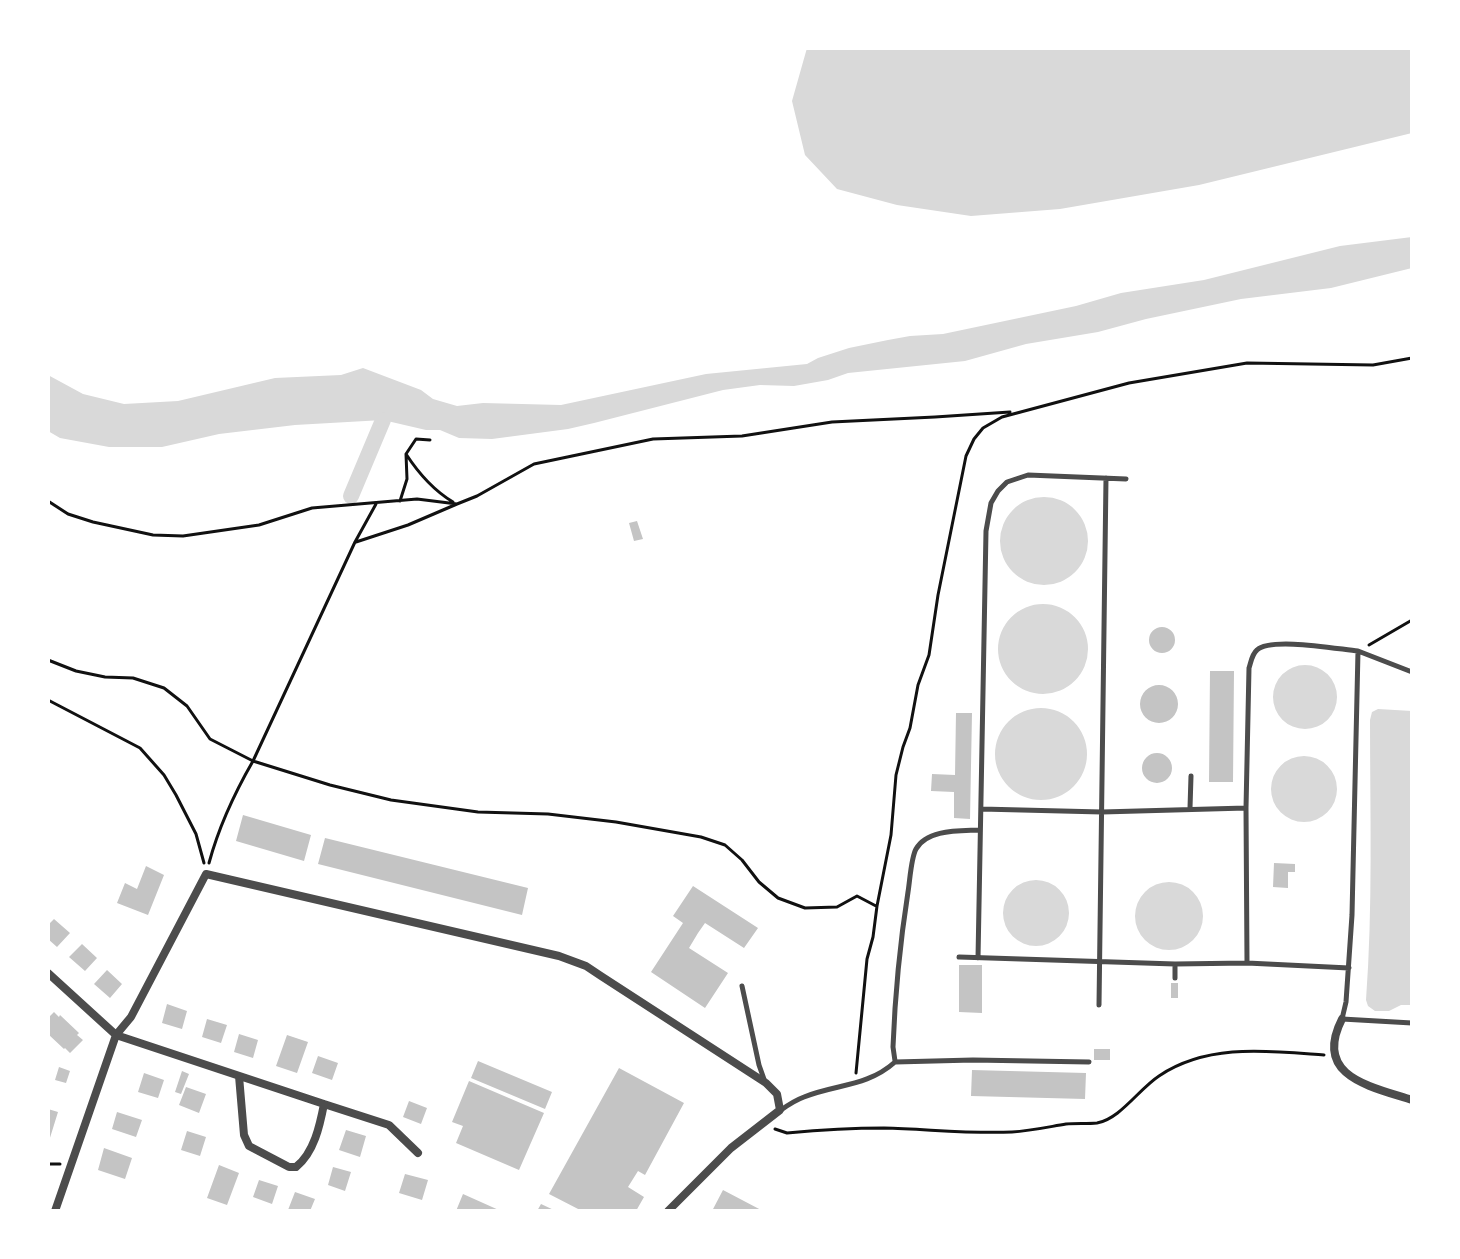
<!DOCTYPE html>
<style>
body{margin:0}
#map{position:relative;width:1460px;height:1259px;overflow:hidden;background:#fff;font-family:"Public Sans",sans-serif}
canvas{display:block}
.frame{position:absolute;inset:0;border:50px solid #fff;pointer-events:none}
</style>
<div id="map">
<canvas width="1460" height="1259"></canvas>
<div class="frame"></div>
</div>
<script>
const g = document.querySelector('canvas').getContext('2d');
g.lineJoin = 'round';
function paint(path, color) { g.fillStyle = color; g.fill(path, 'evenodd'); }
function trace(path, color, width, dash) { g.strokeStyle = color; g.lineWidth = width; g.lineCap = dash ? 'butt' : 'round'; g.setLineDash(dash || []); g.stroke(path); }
paint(new Path2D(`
 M807,48H1412V133L1199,185L1060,209L971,216L897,205L837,189L805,155L792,101Z
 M1412,237V268L1331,288L1241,299L1146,319L1098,332L1026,344L965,361L848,373L828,380L794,386L760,385L723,390L594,423L568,429L492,439L459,438L440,430H426L383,420L295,425L219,434L162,447H109L60,438L48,431V375L83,394L124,404L178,401L275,378L341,375L363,368L421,390L433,399L457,406L483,403L561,405L706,374L807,364L818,358L849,348L888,340L910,336L943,334L1076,306L1121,293L1204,280L1340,246Z
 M1000 541a44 44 0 1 1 88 0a44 44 0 1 1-88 0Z
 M998 649a45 45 0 1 1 90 0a45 45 0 1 1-90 0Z
 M1273 697a32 32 0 1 1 64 0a32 32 0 1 1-64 0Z
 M995 754a46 46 0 1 1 92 0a46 46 0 1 1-92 0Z
 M1378,709L1412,711V1005H1401L1389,1011H1375L1368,1006L1366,1000C1373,907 1370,813 1370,720L1372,712Z
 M1271 789a33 33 0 1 1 66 0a33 33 0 1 1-66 0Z
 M1003 913a33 33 0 1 1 66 0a33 33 0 1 1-66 0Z
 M1135 916a34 34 0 1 1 68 0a34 34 0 1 1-68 0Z`), '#d9d9d9');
trace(new Path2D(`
 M351,496L383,420`), '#d9d9d9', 16);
paint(new Path2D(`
 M637,521L643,539L634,541L629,523Z
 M1149 640a13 13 0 1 1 26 0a13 13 0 1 1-26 0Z
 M1210,671H1234L1233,782H1209Z
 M1140 704a19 19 0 1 1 38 0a19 19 0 1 1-38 0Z
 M956,713H972L970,819L954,818V792L931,791L932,774L955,775Z
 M1142 768a15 15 0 1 1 30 0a15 15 0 1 1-30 0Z
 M243,815L311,835L304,861L236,841Z
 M325,838L528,888L522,915L318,864Z
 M1274,863L1295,864V872H1288V888L1273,887Z
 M146,866L164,875L148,915L117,903L125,883L137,889Z
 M693,886L758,928L744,948L705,923L698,933L689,948L728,973L705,1008L651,972L683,923L673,916Z
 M54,919L70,933L57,947L48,939V925Z
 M82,944L97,958L85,971L69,957Z
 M959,965H982V1013L959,1012Z
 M107,970L122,984L110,998L94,984Z
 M1171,983H1178V998H1171Z
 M167,1004L187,1011L182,1029L162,1023Z
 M54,1012L59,1017L60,1015L79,1033L77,1035L83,1040L70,1053L65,1048L64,1049L48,1034V1018Z
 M207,1019L227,1025L221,1043L202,1037Z
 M239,1034L258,1040L253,1058L234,1052Z
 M287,1035L308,1042L297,1073L276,1066Z
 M1094,1049H1110V1060H1094Z
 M318,1056L338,1063L332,1080L312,1073Z
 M478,1061L552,1092L545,1109L471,1078Z
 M59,1067L70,1071L66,1083L55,1080Z
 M619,1068L684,1103L645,1175L638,1171L628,1187L644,1197L636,1211H582L549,1194Z
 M972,1070L1086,1073L1085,1099L971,1096Z
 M182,1071L189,1074L181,1094L175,1092Z
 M144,1073L164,1080L158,1098L138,1092Z
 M469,1081L544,1113L519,1170L456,1143L463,1126L452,1122Z
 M186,1087L206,1094L199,1113L179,1105Z
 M409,1101L427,1108L421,1124L403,1117Z
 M48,1109L58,1112L49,1141L48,1140Z
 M117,1112L142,1120L136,1137L112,1129Z
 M346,1130L366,1136L360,1157L339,1150Z
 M187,1131L206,1137L200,1156L181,1150Z
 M104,1148L132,1158L125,1179L98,1170Z
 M219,1165L239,1173L227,1205L207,1198Z
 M333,1167L351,1172L345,1191L328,1185Z
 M405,1174L428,1180L422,1200L399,1193Z
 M259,1180L278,1186L272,1204L253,1197Z
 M723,1190L763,1211H712Z
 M295,1192L315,1199L310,1211L288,1210Z
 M463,1194L501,1211H456Z
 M541,1204L556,1211H537Z`), '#c4c4c4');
trace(new Path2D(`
 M406,454C419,474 433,490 453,502
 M48,501L68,514L93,522L153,535L183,536L259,525L312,508L417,499L457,504L477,496L534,464L653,439L742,436L832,422L935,417L1010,412
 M400,501L407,479L406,454L416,439L430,440
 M356,542L408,525L457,504
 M1369,645L1412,620
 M48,660L76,671L105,677L133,678L164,688L187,706L210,739L253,761L355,542L376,504
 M48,700L140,748L164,775L176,795L196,834L204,863
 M209,863C219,826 234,794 253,761L330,785L391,800L478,812L548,814L616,822L701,837L725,845L742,860L759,882L778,898L805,908L837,907L857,896L876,906
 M856,1073L867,959L873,937L877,906L891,835L896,775L903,747L910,728L918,685L929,655L938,595L966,456L974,439L983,428L1002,417L1129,383L1247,363L1373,365L1412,358
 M775,1129L787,1133C819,1130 852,1128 884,1128C927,1129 969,1134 1012,1132C1030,1131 1048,1127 1066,1124C1076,1123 1087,1124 1097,1123C1120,1119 1139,1089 1159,1076C1208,1043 1269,1051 1324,1055
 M48,1164H60`), '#111', 3);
trace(new Path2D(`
 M1358,651L1412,672
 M1190,808L1191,776
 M981,809L1102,812L1246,808
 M959,957L1175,964L1247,963L1349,968
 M978,958L986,531L991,503L998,491L1007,482L1028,475L1126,479
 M1247,963L1246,808L1249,668C1251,662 1252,654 1257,650C1271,637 1337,649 1358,651L1352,915L1346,1002L1342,1019L1412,1023
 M1175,964V978
 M742,986L759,1065L765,1082
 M1099,1005L1106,478
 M895,1061L893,1047C895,995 900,943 908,892C910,880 911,858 916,849C927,829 960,831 979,830
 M781,1110C788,1105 796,1100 804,1097C836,1084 867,1087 895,1062L973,1060L1089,1062`), '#4c4c4c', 5);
trace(new Path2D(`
 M48,973L116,1035L324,1104C320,1125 314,1153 296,1167H289L249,1146L244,1135L239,1076
 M1342,1019C1313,1076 1369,1086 1412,1100
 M324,1104L389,1125L418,1153
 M55,1211L116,1035L131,1017L206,874L559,956L586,966L601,976L766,1083L777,1094L780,1110L731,1148L668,1211`), '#4c4c4c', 8);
</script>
